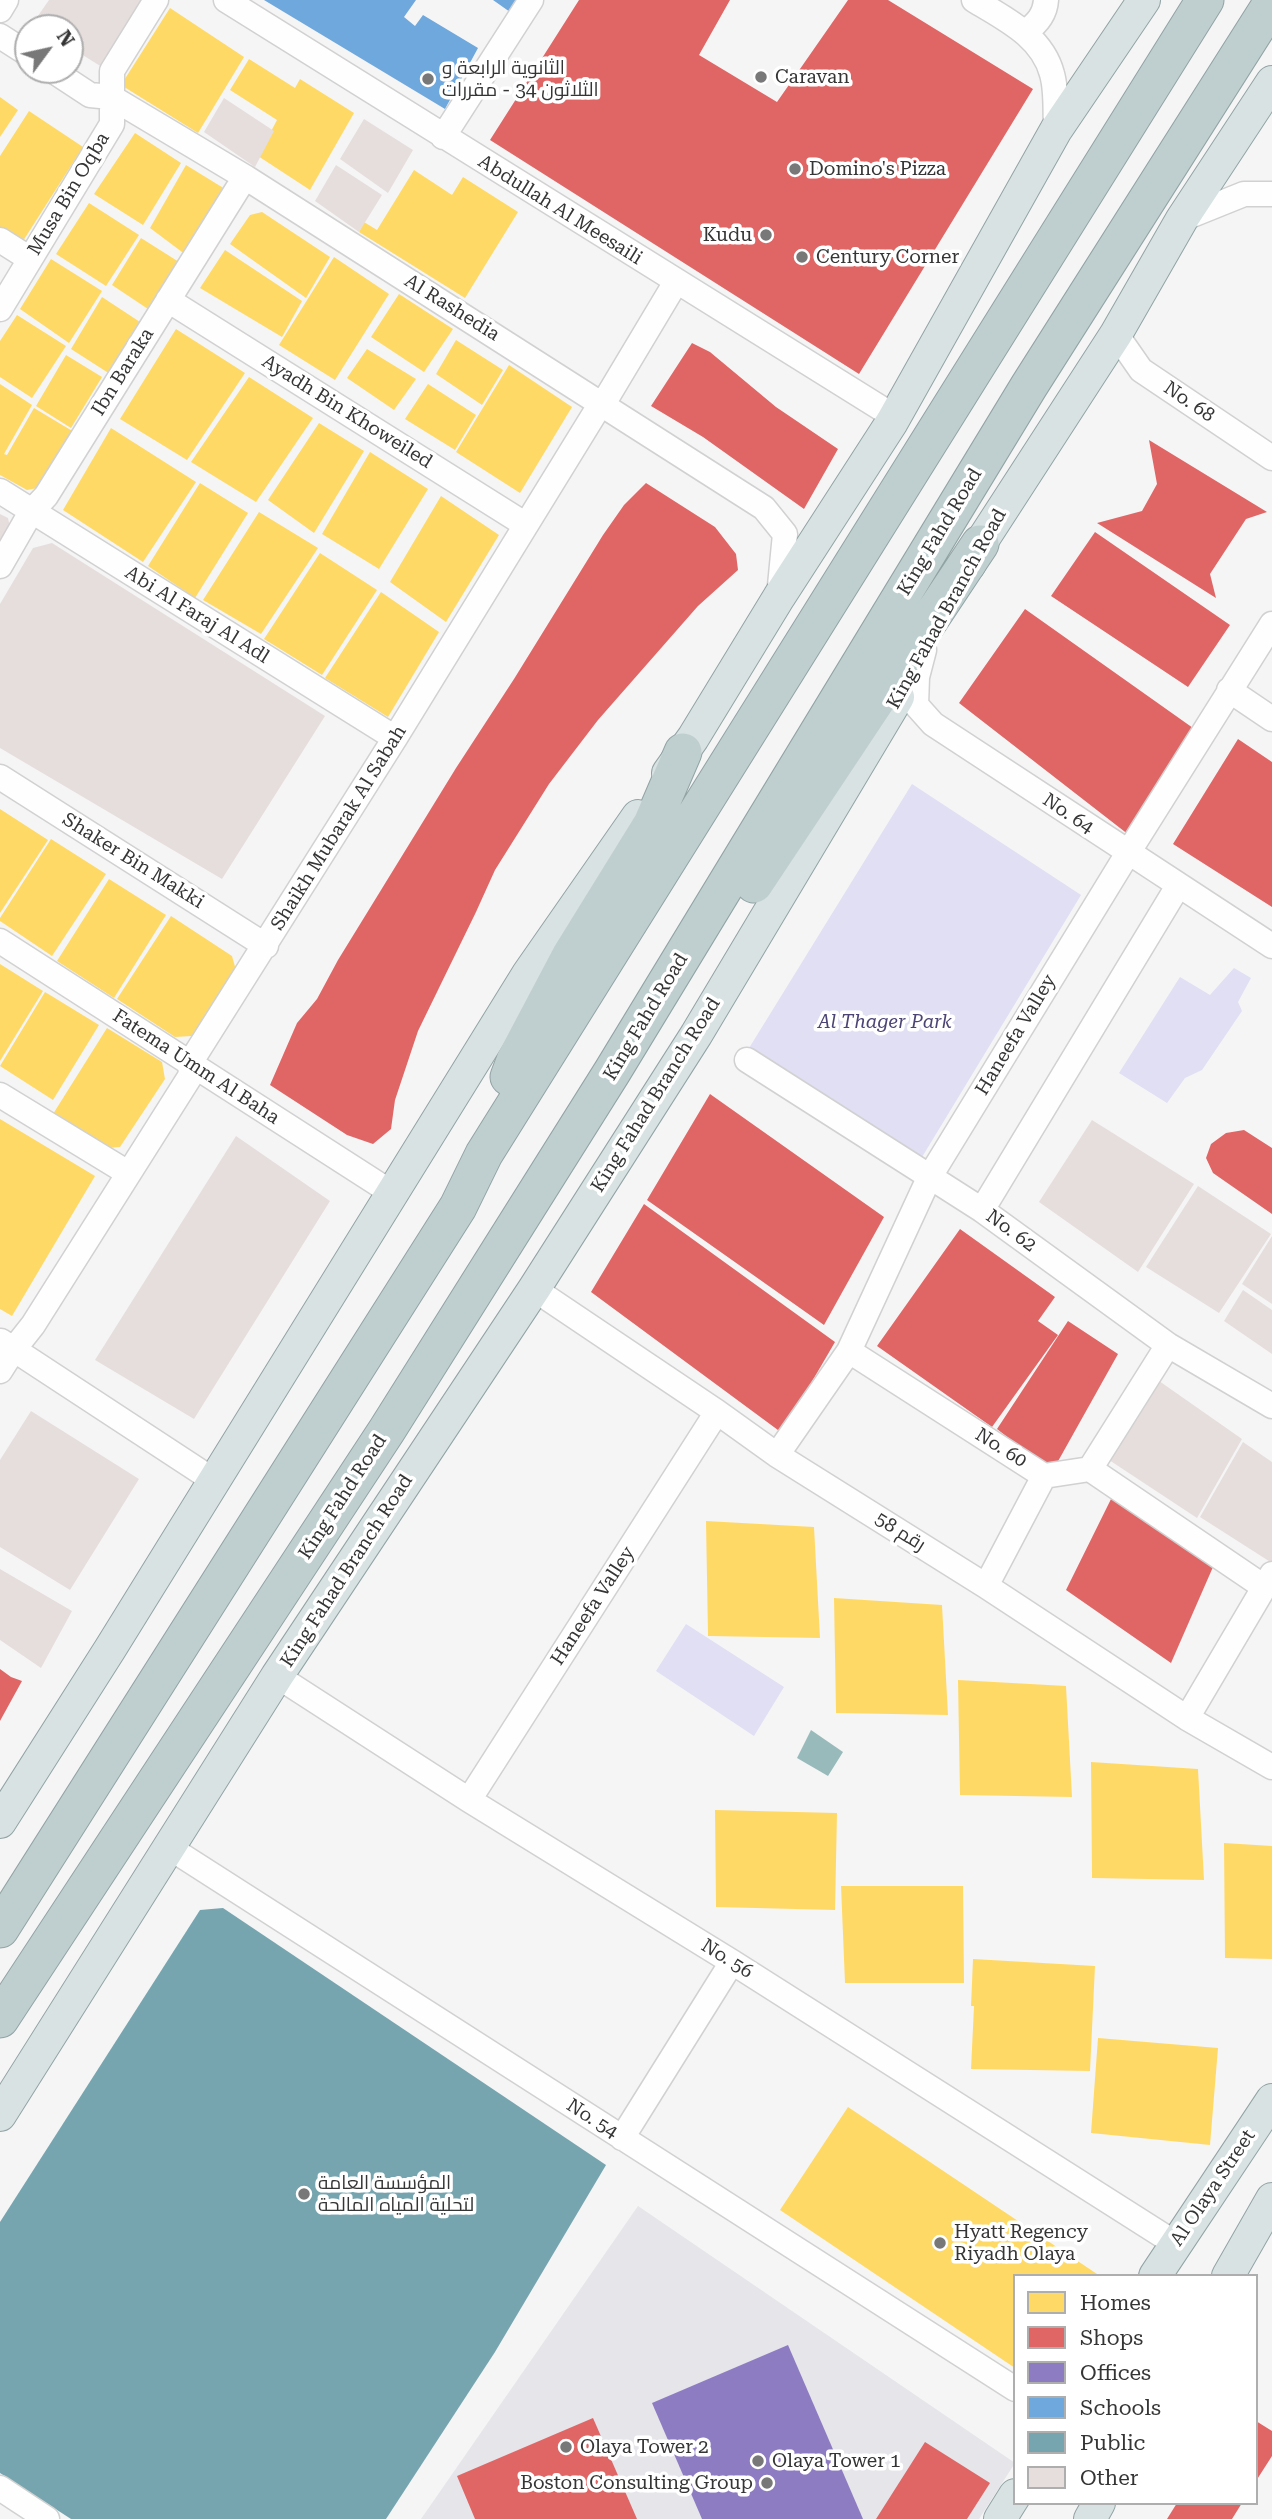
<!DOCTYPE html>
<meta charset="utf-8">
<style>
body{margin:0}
#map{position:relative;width:1272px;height:2519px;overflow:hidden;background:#f5f5f6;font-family:"Roboto Serif",serif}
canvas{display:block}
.legend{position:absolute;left:1013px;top:2274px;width:245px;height:231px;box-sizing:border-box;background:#fff;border:2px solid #aeaeaf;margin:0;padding:9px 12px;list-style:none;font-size:21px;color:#353536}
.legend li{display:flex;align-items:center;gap:14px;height:35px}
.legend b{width:35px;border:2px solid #aeaeaf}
.north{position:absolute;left:14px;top:14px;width:70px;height:70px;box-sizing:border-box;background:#fff;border:2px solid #aeaeaf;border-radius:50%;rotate:57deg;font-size:19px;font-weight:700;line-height:28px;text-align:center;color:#353536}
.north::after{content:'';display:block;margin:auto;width:24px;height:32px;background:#787879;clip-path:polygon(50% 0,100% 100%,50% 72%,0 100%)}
</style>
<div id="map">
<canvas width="1272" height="2519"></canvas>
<ul class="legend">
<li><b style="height:19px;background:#ffd966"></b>Homes</li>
<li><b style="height:19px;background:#e06666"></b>Shops</li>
<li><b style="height:19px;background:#8e7cc3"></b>Offices</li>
<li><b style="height:19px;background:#6fa8dc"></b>Schools</li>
<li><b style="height:19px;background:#76a5af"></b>Public</li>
<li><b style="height:19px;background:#e6dedc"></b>Other</li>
</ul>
<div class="north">N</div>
</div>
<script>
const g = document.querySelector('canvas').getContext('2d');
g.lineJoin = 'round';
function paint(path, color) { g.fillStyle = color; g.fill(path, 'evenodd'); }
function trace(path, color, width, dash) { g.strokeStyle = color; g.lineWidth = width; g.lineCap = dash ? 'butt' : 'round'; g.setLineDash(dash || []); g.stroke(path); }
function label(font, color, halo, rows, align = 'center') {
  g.font = font + ' "Roboto Serif",Cairo,serif'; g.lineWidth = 7; g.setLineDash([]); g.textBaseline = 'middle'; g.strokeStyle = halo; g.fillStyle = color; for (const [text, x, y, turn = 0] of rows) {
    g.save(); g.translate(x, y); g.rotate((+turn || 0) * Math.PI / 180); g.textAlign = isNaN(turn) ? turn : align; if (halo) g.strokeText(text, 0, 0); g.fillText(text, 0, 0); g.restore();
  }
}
paint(new Path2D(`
 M638,2206L1015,2463L979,2519H421Z`), '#e5e5ea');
paint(new Path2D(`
 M912,784L1081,895L916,1167L746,1053Z
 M1234,968L1251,978L1238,1002L1242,1011L1202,1070L1185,1078L1167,1103L1119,1073L1180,977L1210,995Z
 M686,1624L784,1687L754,1736L656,1671Z`), '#e0dff3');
paint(new Path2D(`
 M811,1730L843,1752L828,1776L797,1758Z`), '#99baba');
paint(new Path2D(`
 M170,8L244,57L198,133L121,85Z
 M249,59L295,88L300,79L354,113L310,190L258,156L277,120L230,90Z
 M0,97L18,110L0,137Z
 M29,111L83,147L23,241L0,227V156Z
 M135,133L181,163L143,225L94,194Z
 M186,165L225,189L186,255L150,228Z
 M414,170L452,195L463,177L518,212L465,298L359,232L364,222L377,230Z
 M89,203L139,235L106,286L56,254Z
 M262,212L330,257L306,298L230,244L250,215Z
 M141,238L179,262L148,309L112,285Z
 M225,250L302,301L282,337L200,288Z
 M334,257L389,294L335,380L279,345Z
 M51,259L102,291L69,343L20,309Z
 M399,294L453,329L424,372L371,337Z
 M102,297L140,322L110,374L71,349Z
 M17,315L66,346L32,398L0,377V341Z
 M176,329L245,373L187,460L120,419Z
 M456,340L503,370L482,405L436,374Z
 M367,349L416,379L394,410L347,378Z
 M66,355L102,377L71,428L36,406Z
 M509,365L572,407L520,493L456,452Z
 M249,377L313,418L256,502L191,462Z
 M0,384L32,405L4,454L7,455L34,408L74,432L43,487L27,490L0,475Z
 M428,384L476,415L455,450L405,419Z
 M319,423L364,451L314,533L268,500Z
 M111,428L196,482L143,562L63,510Z
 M370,452L428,489L379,569L322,534Z
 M200,483L248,513L195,598L148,566Z
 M441,496L499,535L446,622L390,582Z
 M259,512L318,548L261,634L203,600Z
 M320,553L377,590L322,675L264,639Z
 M381,592L439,632L388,717L325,678Z
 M0,809L48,840L0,913Z
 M51,839L106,874L52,956L0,921V918Z
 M109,879L166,915L114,998L57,961Z
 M171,916L232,956L236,970L192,1036L175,1037L117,999Z
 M0,964L43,991L0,1061Z
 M45,992L99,1025L53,1100L0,1066Z
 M107,1028L162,1062L165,1079L120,1147L107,1148L53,1114Z
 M0,1119L95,1176L12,1316L0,1309Z
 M706,1521L814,1527L820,1638L708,1636Z
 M834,1598L942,1605L948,1715L836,1713Z
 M958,1680L1066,1686L1072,1797L960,1795Z
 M1091,1762L1198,1769L1204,1880L1092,1878Z
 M715,1810L837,1813L835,1910L716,1907Z
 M1224,1843L1272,1846V1959L1225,1958Z
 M841,1886H963L964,1983H845Z
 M973,1959L1095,1966L1090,2071L971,2069L974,2006H971Z
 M1098,2038L1218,2048L1210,2145L1091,2133Z
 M848,2107L1100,2276H1015V2368L780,2210Z`), '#ffd966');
paint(new Path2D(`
 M579,0H730L699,55L777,102L848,0H888L1033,89L859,374L490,140Z
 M692,343L710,352L776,407L838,449L804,509L703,437L651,406Z
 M1149,440L1267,512L1246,519L1210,574L1216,598L1097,523L1142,511L1157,484Z
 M646,483L715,527L736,554L738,570L698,606L598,720L549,784L495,870L476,912L418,1031L395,1100L391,1129L373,1144L347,1135L270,1085L297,1023L317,999L338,960L456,768L514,679L603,535L624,505Z
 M1095,532L1230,625L1188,687L1051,596Z
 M1025,609L1193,728L1129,835L959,703Z
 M1238,739L1272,762V907L1173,844Z
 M710,1094L884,1217L824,1325L647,1200Z
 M1244,1130L1272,1148V1214L1213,1173L1206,1158L1211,1144L1226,1133Z
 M644,1204L835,1342L782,1433L591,1292Z
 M960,1229L1055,1297L1038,1321L1058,1335L992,1427L877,1346Z
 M1068,1321L1118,1354L1052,1472L997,1429Z
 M1113,1495L1213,1567L1171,1663L1066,1590Z
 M0,1669L11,1677L22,1681L0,1721Z
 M593,2418L637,2519H475L457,2476Z
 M1256,2421L1272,2431V2456L1256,2481Z
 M925,2442L990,2483L967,2519H876Z
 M1177,2503H1242L1232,2519H1167Z`), '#e06666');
paint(new Path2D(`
 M788,2345L863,2519H702L652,2403Z`), '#8e7cc3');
paint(new Path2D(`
 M264,0H416L404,17L415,26L423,15L478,48L445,109Z
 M493,0H517L510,12Z`), '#6fa8dc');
paint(new Path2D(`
 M223,1908L606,2165L495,2352L386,2519H71L0,2473V2222L200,1910Z`), '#76a5af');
paint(new Path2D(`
 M49,0H148L105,69L70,47V28H40L33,23Z
 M224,98L274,131L255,167L204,132Z
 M364,119L413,150L388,193L340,159Z
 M336,165L382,195L359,232L315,201Z
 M0,514L8,518L10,527L0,543Z
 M52,543L325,716L222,879L0,748V604L33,548Z
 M1092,1120L1194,1184L1138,1272L1039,1202Z
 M236,1136L330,1201L194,1419L95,1360Z
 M1198,1186L1271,1234L1219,1313L1146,1267Z
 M1272,1236V1304L1242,1284Z
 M1243,1290L1272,1310V1354L1224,1321Z
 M1152,1376L1242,1439L1197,1518L1103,1456Z
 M31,1411L139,1479L70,1590L0,1547V1460Z
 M1243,1442L1272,1462V1563L1200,1517Z
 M0,1569L72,1611L41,1668L0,1640Z`), '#e6dedc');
const minor = new Path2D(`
 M226,0L895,417
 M974,0C1005,19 1042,36 1052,74C1057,91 1055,112 1056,130
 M0,10L6,0
 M1025,32C1037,24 1045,15 1046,0
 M0,36L28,54
 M52,70L90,95L111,97L245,177L764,508L785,534L779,596
 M443,137L531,0
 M1182,219L1244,194H1272
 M0,240L30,259
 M168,300L526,525
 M0,309L112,124V71L156,0
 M1116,334L1141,370L1272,458
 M0,491L395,738
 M0,566L31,512L46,496L245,177
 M924,650L917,677L916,705L933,724L1272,946
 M1229,690L1272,719
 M0,777L266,946
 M0,941L392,1193
 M747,1060L982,1210L1168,1345L1272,1406
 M0,1095L128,1173
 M982,1210L1178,886
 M534,1289L717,1412L777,1455L986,1586L1187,1718L1272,1767
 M1,1341L213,1480
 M849,1351L1044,1476L1090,1469L1264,1587
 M0,1371L14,1349L33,1325L191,1075L190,1063L395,738L595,413L603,404L676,282
 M777,1455L849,1351L929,1178L1128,853L1272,624
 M1090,1469L1168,1345
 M986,1586L1044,1476
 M277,1676L469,1800L732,1962L1176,2244
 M1187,1718L1272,1574
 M469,1800L717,1412
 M170,1848L1015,2389
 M622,2138L732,1962
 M0,2488L47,2519`);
const major = new Path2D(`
 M969,565L980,544L1116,334L1182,219L1272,82
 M668,773L693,738L779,597L892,422L1056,130L1144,0
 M0,1822L110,1649L528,974L638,816
 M0,2115L277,1676L534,1289L696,1035L898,697
 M1155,2276L1272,2100
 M1228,2276L1272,2199
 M1000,2519L1015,2495
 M1090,2519L1099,2503`);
const highway = new Path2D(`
 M754,884L980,544
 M509,1077L515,1061L571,955L652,824L683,752
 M0,1929L458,1207L484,1154L1205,0
 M0,2019L387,1430L612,1072L1029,386L1272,3`);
trace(minor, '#d1d1d2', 27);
trace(major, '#92a3a4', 34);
trace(highway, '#92a3a4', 39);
trace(minor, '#fefefe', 24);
trace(major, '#d8e2e2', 32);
trace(highway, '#bfcfd0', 37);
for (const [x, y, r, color] of [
 [761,77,7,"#787879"],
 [428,79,7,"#787879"],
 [795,169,7,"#787879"],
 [766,235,7,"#787879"],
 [802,257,7,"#787879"],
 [304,2194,7,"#787879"],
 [940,2243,7,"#787879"],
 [566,2447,7,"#787879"],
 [758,2461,7,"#787879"],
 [767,2483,7,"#787879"]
]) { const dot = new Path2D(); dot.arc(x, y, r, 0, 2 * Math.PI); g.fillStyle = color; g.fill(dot); trace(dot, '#fff', 2.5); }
label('19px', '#353536', '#fff', [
 ["الثانوية الرابعة و",442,68],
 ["الثلاثون 34 - مقررات",442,90],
 ["Caravan",775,77],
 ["Domino's Pizza",809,169],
 ["Kudu",752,235,"right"],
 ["Century Corner",816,257],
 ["المؤسسة العامة",318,2183],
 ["لتحلية المياه المالحة",318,2205],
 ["Hyatt Regency",954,2232],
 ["Riyadh Olaya",954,2254],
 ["Olaya Tower 2",580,2447],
 ["Olaya Tower 1",772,2461],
 ["Boston Consulting Group",753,2483,"right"]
], 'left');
label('19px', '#353536', '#fff', [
 ["Musa Bin Oqba",69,194,-59],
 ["Abdullah Al Meesaili",560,210,32],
 ["Al Rashedia",452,308,32],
 ["Ibn Baraka",123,372,-58],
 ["No. 68",1189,402,34],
 ["Ayadh Bin Khoweiled",347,412,32],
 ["King Fahd Road",940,532,-59],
 ["King Fahad Branch Road",947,609,-61],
 ["Abi Al Faraj Al Adl",197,615,32],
 ["No. 64",1068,814,34],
 ["Shaikh Mubarak Al Sabah",339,828,-58],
 ["Shaker Bin Makki",133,861,32],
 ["King Fahd Road",646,1017,-59],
 ["Haneefa Valley",1016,1035,-59],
 ["Fatema Umm Al Baha",196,1067,33],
 ["King Fahad Branch Road",656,1095,-58],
 ["No. 62",1011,1231,36],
 ["No. 60",1001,1448,32],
 ["King Fahd Road",343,1497,-57],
 ["رقم 58",900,1532,32],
 ["King Fahad Branch Road",347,1571,-57],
 ["Haneefa Valley",593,1606,-57],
 ["No. 56",727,1959,32],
 ["No. 54",592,2119,33],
 ["Al Olaya Street",1213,2188,-56]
]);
label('italic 19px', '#4b4475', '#fff', [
 ["Al Thager Park",885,1022]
]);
</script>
